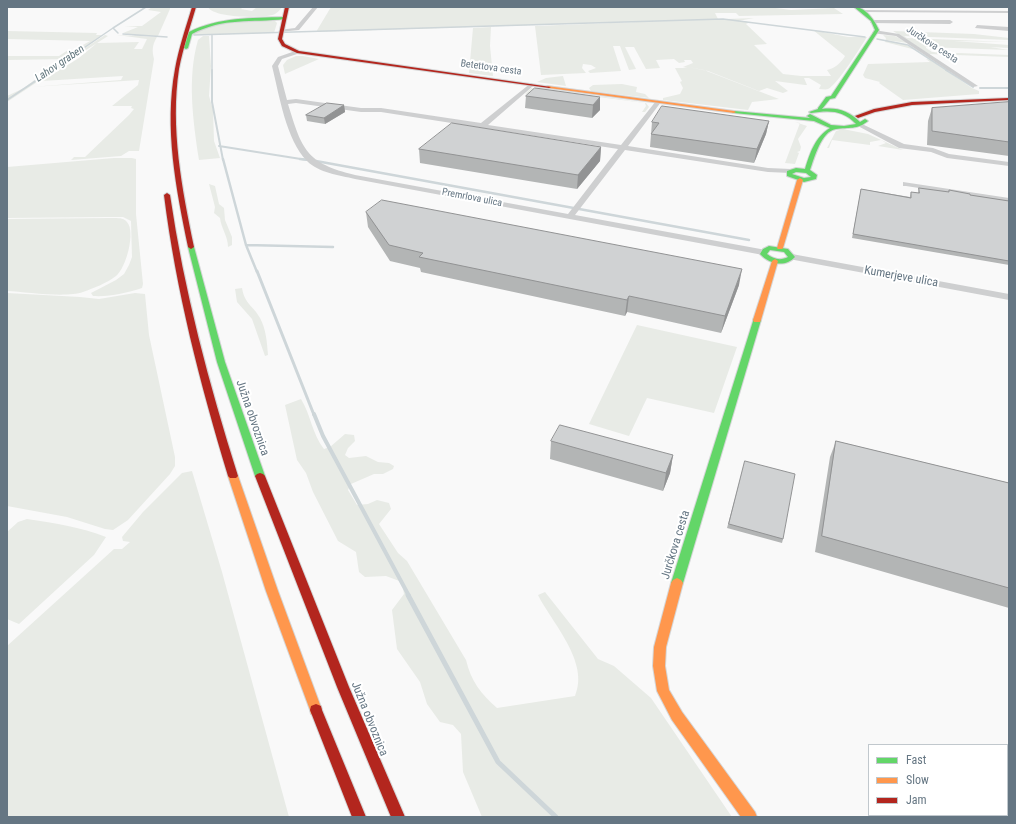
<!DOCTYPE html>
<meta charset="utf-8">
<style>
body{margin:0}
#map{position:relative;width:1016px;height:824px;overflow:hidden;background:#f9f9f9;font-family:"Roboto Condensed",sans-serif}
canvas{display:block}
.frame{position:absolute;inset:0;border:8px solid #657683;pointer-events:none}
.legend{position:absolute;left:868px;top:744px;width:140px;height:72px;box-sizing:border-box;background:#fff;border:1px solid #c1c8cd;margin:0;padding:5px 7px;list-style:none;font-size:12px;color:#657683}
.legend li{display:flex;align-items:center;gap:8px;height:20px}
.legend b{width:20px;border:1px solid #c1c8cd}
</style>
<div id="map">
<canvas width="1016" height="824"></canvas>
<div class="frame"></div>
<ul class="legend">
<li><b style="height:5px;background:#63d668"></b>Fast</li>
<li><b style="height:5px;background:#ff974d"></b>Slow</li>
<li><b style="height:5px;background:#b3261e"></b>Jam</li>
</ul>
</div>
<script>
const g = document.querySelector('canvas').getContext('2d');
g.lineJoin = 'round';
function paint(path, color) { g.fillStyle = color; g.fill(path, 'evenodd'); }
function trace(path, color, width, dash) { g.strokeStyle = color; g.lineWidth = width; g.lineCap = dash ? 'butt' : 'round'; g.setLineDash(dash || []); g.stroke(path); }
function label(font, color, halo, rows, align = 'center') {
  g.font = font + ' "Roboto Condensed",sans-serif'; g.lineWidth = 4; g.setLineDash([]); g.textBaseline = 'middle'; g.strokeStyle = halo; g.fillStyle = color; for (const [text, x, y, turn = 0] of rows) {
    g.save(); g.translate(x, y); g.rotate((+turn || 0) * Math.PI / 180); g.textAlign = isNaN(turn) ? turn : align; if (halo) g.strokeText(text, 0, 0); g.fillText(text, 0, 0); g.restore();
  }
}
paint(new Path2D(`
 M152,7H170V9L158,36H141L157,37C152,45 152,51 154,59L139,151H129L121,156L71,160L74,157H85L129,115L134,109L131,108L132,106H112L138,85L139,80L31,87L121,80L123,76L42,81L79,58L97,43L139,42L134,49H142L147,39L117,35L136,36L123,33L138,27L124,26H142L161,12L148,10Z
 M208,7H243L241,9L252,11L257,7H282C280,10 278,12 275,14C264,19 213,18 208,7Z
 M331,7H768L791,10L834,8L843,14L739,16L736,13H715L718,19L698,20L754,18L738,21L750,22L746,24L767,44L754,45L783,74L801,76H831L827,70C834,69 842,62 845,56L813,30L848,37H867C860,48 837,85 828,89C826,90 822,89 819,89L821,85L809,78H804L807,85H805L775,81L788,91L783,93L767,88L759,91L708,71L688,67L704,70L779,99L752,102L748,110L663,100V98L680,94L683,88L680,82L682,81L675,68H687L683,67L693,63L691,60H684L685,62L679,63L674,59L656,60L660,68L646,69L634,47H625L636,69L629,70L620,46H613L621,71L590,73L588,71L596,68L591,65L583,64L582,68L586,73L541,75L535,26L662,21L316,32Z
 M243,20L275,21L277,23L274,33L192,35L205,28Z
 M491,27L490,46L493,76L469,73L473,28Z
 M7,31L97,33L96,35H102L85,48L105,35L108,36L72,59L7,60V56H59L68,50H74L90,41L7,39Z
 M893,31L974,34L1009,38V40L904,36L907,38L1009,42L954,41L1009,45V48L990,47L1009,50L926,47V48L932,52L1009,55V57L929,54Z
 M883,35L895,36L908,43L885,40L904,44L916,50L885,42L886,38Z
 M203,36H209L211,66L209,96L213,110L214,141L220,158L199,160C193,121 187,78 198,40Z
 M296,56H303L319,59L285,74L283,65L287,60Z
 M926,59L931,60L972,88L979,91V94L903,100L879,83L880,82L865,78L863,75L868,64L930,62Z
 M59,61H69L7,102V96L24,88Z
 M563,76L566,86L537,82L546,78Z
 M622,84L637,87L636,92L645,94L649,98L591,91L589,88L593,85Z
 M531,88H543L646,103L649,107L645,112H638H642L646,106L645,103L537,89L529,92L532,93L525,94Z
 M795,122L807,126L798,139L801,147L800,151L797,152L799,153L795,164L785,163L800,123Z
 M843,129L868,134L903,150L878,146L886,143L881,140L870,142V145L832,140L829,148H827L836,131Z
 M114,158H132L136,159V214L143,284L142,288C126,293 110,297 93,296L91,293L116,280L124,274L129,265L132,257L131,221L123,217H107L7,218V167Z
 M209,184L215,186L219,204L224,208L225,220L232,237V245L228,247C228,236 221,228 220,218L214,213L215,207Z
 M110,218C115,218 124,217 127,222C136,232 126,268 116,276C107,283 94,288 83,292C66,298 26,292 7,291V219Z
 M242,288C245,305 253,305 260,318C266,329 267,342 268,355L265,356L252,319L237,302L235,289Z
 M7,293L80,297L99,299L135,293L145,294L149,335L175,457V466L170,474L128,520L113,530L105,529L67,517L7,506Z
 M637,325L737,347L714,413L647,398L629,436L589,424Z
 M301,399C311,415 312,434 324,449L330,447L345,434L354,435L355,441L348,448L345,455L349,458L366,456L378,462L389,463L394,466L393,469L383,474H374L351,484L348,490L357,505L368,504L377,500L389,503L391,509L379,524L398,553L407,561L466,660C471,681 481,694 497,708L575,696C590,662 552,623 538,595L545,592L598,659L614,666L651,698L732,817H482L463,772L461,734L453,725L440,722L427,704L420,682L397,649L392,610L404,594L402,582L386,576L365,577L359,572L356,552L338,541L313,492L306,473L297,460L285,405Z
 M192,471L222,572L289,817H7V646L114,549H122L130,542L123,541L122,537L143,512L182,473Z
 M27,519C53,523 81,527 106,537L94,555L19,624L7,619V532L18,522Z`), '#e8ebe6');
trace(new Path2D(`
 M118,33L113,28L146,7
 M123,34L167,37
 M194,35L723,19L865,37
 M212,35V71
 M877,39L908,45L948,71
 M50,71L113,28`), '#ced6d9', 1.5);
trace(new Path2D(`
 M212,70V102L223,160
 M946,70L973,87
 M980,88H1009
 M7,100L52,70
 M219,146L307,160`), '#ced6d9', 2);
trace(new Path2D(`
 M223,159L246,245L257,272
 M300,159L310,160
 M316,161L749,240
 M246,245L333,247`), '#ced6d9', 2.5);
trace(new Path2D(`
 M257,271L314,415`), '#ced6d9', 3);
trace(new Path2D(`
 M314,414L323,436L409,596`), '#ced6d9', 4);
trace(new Path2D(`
 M408,595L498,762L556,817`), '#ced6d9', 5);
const fast = new Path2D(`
 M854,7C866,7 875,21 879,30L835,98L830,99L822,109C837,107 849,111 860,122L865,119L868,121C857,130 849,127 836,129C821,131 814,159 810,170L817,175L816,179L804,182L787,176V171L796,168L805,169C810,153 815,137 830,128L814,121L734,113L732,112L734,111L810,118L807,116L810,114L831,125L844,126L856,124C843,110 829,110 811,113L809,112L818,109V108L826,97L831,96L875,30L871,21ZM796,172L806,173L811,177L804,178L792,174Z
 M284,17L285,19C251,23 224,17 192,34L188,48L186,49L184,48L189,32C219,17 251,18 284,17Z
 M191,245L194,247L225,362L265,476L263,478H257L255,476L217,362L188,247Z
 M769,246L788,249L795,257C785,268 769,264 760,254L763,249ZM770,250L784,252L788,257C780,261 774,259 767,254Z
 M754,318H760L761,320L683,583L681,586L677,588L673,586L671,583Z`);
const slow = new Path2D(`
 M547,86L734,111L736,112L734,113L549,88Z
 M800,178L803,180L783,248L782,249H778L777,248L797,180Z
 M775,259L778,261L761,320L760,322H754L753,320L772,261Z
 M233,473L236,474L238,476L278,591L322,710L321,714L316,716L311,714L310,710L266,591L228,476L230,474Z
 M677,578L681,580L683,583L666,647L665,666L669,690L682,712L755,812L757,817H741L672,720L657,691L653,666L654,647L671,583L673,580Z`);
const jam = new Path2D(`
 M192,7H196C190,28 183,48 179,69C170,128 182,189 194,247L191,249L188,247C176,189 164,128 175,69C179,47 186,27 192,7Z
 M285,7H289L282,39L285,44L299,51L551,87L549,88L297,53L282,46L278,39Z
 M1009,98V100L912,105L875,112L858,118L855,116L874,109L912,102Z
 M167,193L170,195C184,291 209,384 238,476L236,478H230L228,476C200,383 176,291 164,195Z
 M260,473L263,474L265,476L349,687L405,817H391L337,687L255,476L257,474Z
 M316,704L321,706L322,710L366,817H352L310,710L311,706Z`);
trace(fast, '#d5d6d7', 2);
trace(slow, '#d5d6d7', 2);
trace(jam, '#d5d6d7', 2);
paint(new Path2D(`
 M313,7H318L299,30L279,32V30L295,28Z
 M860,10L1009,11V13L862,12Z
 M872,20H950L953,22L950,24L870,23Z
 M977,25L1009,27V31L975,28Z
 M874,30L899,34L978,86L973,87L896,36L872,33Z
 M298,50L300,53L282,59L278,66L287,100L296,99L361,108H381L481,123L531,83L533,84V86L488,125L621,145L656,101L658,100L661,102L628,146L768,168L791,169L795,171L791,173L768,172L625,150L575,215L766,250V254L763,255L355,179C339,175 319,173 307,161C286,140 279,94 272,66L278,57ZM296,103L361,112H381L618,149L568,214L355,175C306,163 302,150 288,104Z
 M858,124H862L904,144L933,148L949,154L1009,162V166L947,158L931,152L899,148L858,126Z
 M903,182L1009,198V202L906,186H903Z
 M792,254L1009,294V300L789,259L787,257Z`), '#cecfd0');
paint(fast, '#63d668');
paint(slow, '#ff974d');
paint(jam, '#b3261e');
paint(new Path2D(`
 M526,96L600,97V110L592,118L525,108Z
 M1009,102V156L927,145L928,121L932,108Z
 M344,105L345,112L325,124L307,121L306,115Z
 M769,121L766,134L754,163L650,147L652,122Z
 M601,147L600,161L577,189L420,163L419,149Z
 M919,188L948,192L949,190L970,195L1009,201V265L852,238L861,189L910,197L911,192L918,193Z
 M366,212L739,285L721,333L627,312L625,316L421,272L420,268L390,261L368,227Z
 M551,441L673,455L670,473L663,491L550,459Z
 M836,441L1009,483V608L815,552L830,457Z
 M745,461L783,539L782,543L727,528Z`), '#b3b5b5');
paint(new Path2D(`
 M600,97V110L592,118L593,105Z
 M344,105L345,112L325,124L324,118Z
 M769,121L766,134L754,163L757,149Z
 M601,147L600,161L577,189L578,175Z
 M742,269L739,285L721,333L725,316Z
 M629,296L627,312L625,316L627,300Z
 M673,455L670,473L663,491L666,473Z`), '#929394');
const building = new Path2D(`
 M535,88L600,97L593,105L526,96Z
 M1009,102V142L932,131V108Z
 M327,103L344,105L324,118L306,115Z
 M662,106L769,121L757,149L651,134L659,123L652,122Z
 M452,123L601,147L578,175L419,149Z
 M919,188L949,192V190L970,194V195L1009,201V261L853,234L861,189L911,198V192L919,193Z
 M382,200L742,269L725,316L629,296L627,300L419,257L423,253L389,245L366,212Z
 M560,425L673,455L666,473L551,441Z
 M836,441L1009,483V588L822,536Z
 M745,461L795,474L783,539L729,524Z`);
paint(building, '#d0d2d3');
trace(building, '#929394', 1);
label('10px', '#657683', '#fff', [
 ["Jurčkova cesta",932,45,33],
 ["Betettova cesta",491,68,8],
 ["Premrlova ulica",472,198,11]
]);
label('italic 11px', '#60757c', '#fff', [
 ["Lahov graben",60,64,-34]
]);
label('12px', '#657683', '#fff', [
 ["Kumerjeve ulica",901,277,10],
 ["Južna obvoznica",252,418,71],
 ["Jurčkova cesta",676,545,-73],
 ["Južna obvoznica",369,719,68]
]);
</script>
